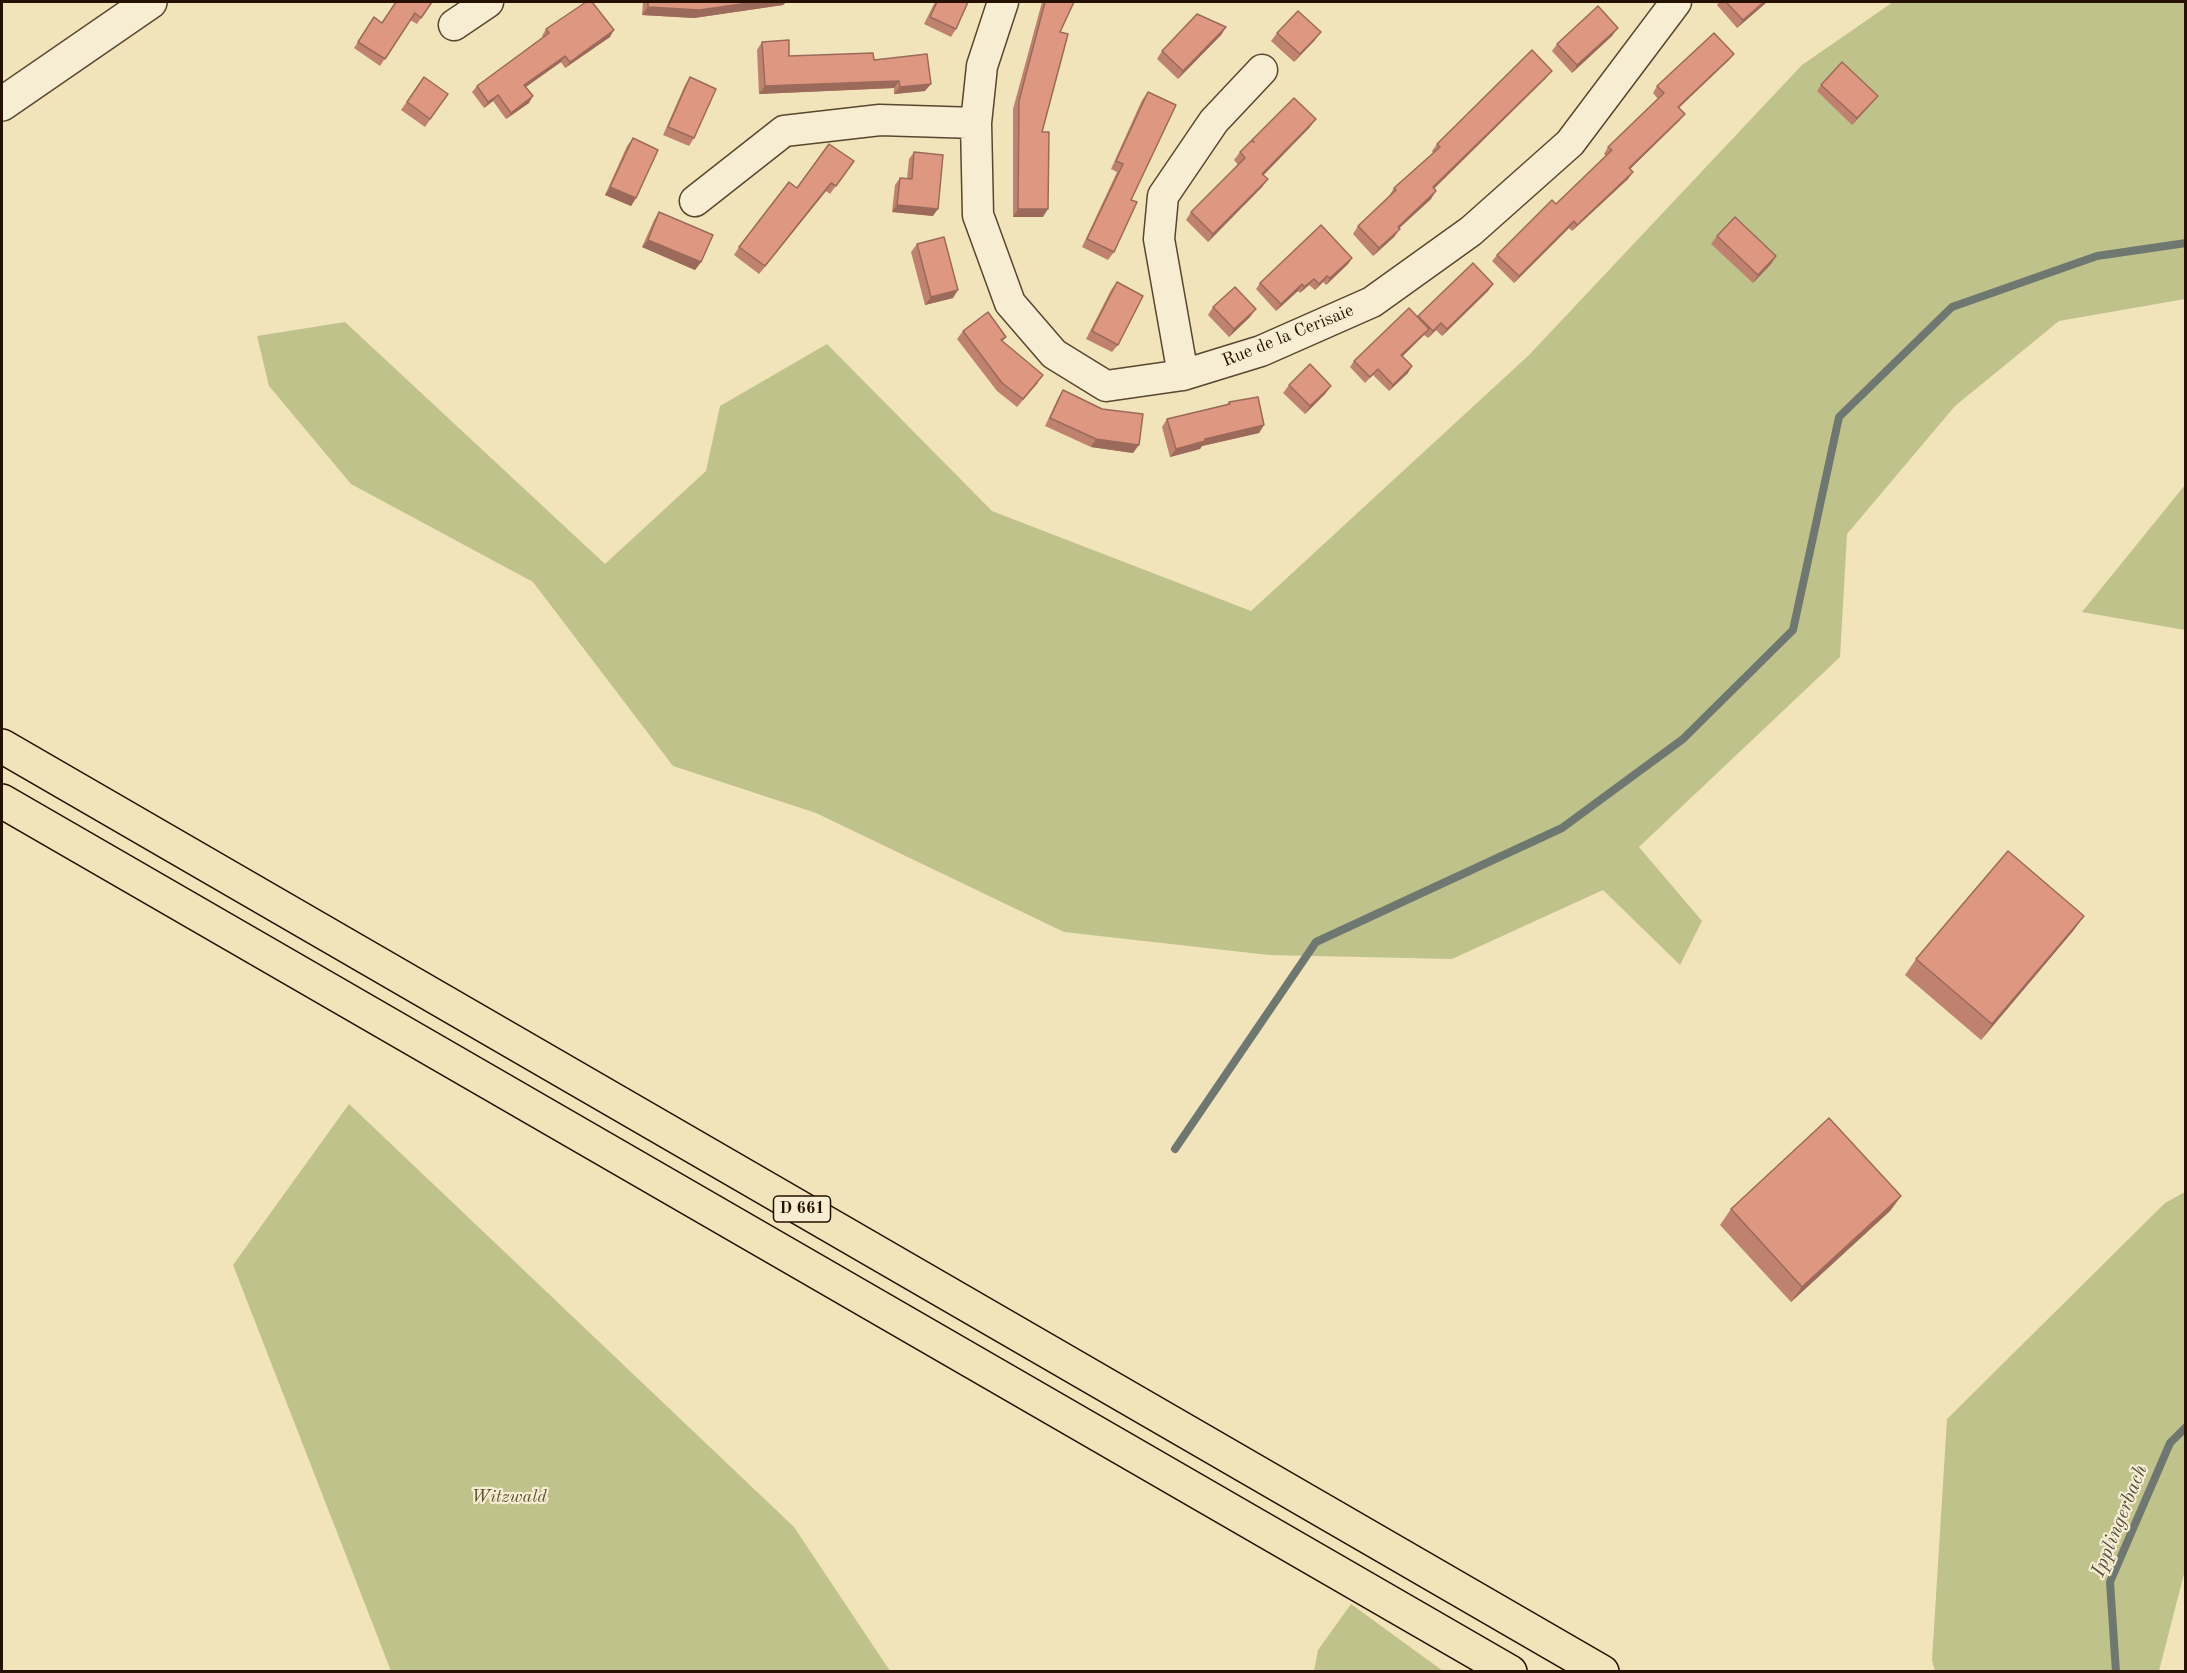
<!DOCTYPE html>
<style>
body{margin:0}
#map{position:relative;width:2187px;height:1673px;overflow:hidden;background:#f1e4ba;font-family:"Old Standard TT",serif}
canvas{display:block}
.frame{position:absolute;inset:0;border:3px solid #261100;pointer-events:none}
</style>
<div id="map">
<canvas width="2187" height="1673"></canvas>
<div class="frame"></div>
</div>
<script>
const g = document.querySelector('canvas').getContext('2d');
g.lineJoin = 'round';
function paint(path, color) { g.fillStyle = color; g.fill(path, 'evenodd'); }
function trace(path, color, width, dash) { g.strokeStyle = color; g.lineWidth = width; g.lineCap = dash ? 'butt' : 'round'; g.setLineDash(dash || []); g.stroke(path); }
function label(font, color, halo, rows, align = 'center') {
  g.font = font + ' "Old Standard TT",serif'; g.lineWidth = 4.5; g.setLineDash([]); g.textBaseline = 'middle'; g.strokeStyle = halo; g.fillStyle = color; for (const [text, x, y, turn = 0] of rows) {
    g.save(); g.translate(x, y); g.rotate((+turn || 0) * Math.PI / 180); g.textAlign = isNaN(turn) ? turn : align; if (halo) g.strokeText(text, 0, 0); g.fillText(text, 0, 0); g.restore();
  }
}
paint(new Path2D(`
 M1893,2H2185V299L2059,321L1955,406L1847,534L1840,657L1639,847L1702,921L1680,965L1603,890L1452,959L1269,955L1064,932L816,813L673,766L533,582L351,484L269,386L257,336L345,322L605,564L706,471L720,406L827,344L992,511L1251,611L1529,355L1802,65Z
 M2185,485V630L2082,612Z
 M349,1104L794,1527L890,1671H391L233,1265Z
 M2185,1192V1570L2159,1671H1935L1932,1660L1947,1419L2165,1203Z
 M1351,1604L1443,1671H1314L1318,1650Z`), '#c0c28c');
trace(new Path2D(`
 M1175,1149L1316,942L1562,828L1683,739L1793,630L1839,417L1952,307L2097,256L2186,243
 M2116,1672L2110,1582L2170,1443L2186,1427`), '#6f7870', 8);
const minor = new Path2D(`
 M1003,2L982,66L976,123L978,215L1010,303L1054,354L1106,386L1183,375L1261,351L1372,302L1471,231L1570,143L1676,2
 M454,25L488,2
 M695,201L784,131L880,120L976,123
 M1183,375L1159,239L1163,196L1214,121L1262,70`);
const tertiary = new Path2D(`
 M2,104L150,2`);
const trunk = new Path2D(`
 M2,746L1602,1672
 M2,801L1510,1672`);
trace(minor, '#59462e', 33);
trace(tertiary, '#59462e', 36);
trace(trunk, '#261100', 36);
trace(minor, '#f6edd2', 30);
trace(tertiary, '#f6edd2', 33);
trace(trunk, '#f1e4ba', 33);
paint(new Path2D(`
 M432,2L417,24L410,20L380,66L354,48L374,17L382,23Z
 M643,2H786L783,5L694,18L642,15Z
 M935,2H968L956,29L951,37L924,24Z
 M1042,2H1074L1060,32L1042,132L1043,217H1013V109Z
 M1719,2H1767L1737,28L1717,5Z
 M1226,27L1221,35L1178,79L1157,59L1162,51Z
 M546,29L610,37L565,68L561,62L526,87L529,103L506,119L493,101L484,108L472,92L477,86L543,37L542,36Z
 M1277,33L1315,40L1294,62L1271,41Z
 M1612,36L1572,73L1552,51L1557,44Z
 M762,42L789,56L874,60L925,91L894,94V88L759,94L757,50Z
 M1729,60L1679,108L1680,120L1630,169L1628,179L1572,231L1569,228L1514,283L1492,261L1497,255L1556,204L1606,156L1604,154L1608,147L1658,99L1653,93L1657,86Z
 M424,77L448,94L425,127L401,110Z
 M690,77L694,138L689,146L663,135L685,85Z
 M1546,78L1434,189L1431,199L1399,228L1394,237L1373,256L1353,234L1358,226L1389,196L1394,188L1433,153L1432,151L1437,144Z
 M1821,85L1873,102L1852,125L1817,91Z
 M1148,92L1131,200L1114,252L1108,260L1082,247L1117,172L1111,169L1142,100Z
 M1294,98L1310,127L1263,175L1268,179L1262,187L1208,242L1186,220L1191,212L1238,165L1234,160L1240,152Z
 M633,138L636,198L631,206L605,195L627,146Z
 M914,152L933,216L892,212L895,185L900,178L907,179L909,159Z
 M854,161L830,194L826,191L759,274L734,255L739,247L797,188Z
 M659,212L701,262L695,270L642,247L654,220Z
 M1717,236L1776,256L1771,264L1753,283L1711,244Z
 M917,244L953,298L925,305L911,252Z
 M1352,258L1348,264L1326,285L1323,282L1315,290L1309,285L1300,293L1298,291L1276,311L1256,289L1260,283Z
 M1117,282L1118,345L1112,352L1086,339L1111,290Z
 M1493,284L1488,291L1442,336L1436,330L1428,338L1424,335L1402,356L1408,373L1389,391L1373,375L1365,383L1350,367L1354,361L1418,317Z
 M1213,307L1250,317L1229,337L1208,315Z
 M963,331L1006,337L1002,342L1038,383L1017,407L997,391L957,339Z
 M1289,385L1331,386L1325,394L1305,414L1283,393Z
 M1063,390L1102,409L1133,453L1091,447L1045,426L1058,398Z
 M1229,402L1264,425L1259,433L1202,446L1200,449L1170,457L1162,427L1167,419L1227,404Z
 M2084,916L2073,931L1981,1040L1905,975L1916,959Z
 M1901,1196L1890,1211L1791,1302L1720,1225L1731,1209Z`), '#bf826f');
paint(new Path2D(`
 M756,2H786L783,5L694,18L642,15L648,7Z
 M1764,2H1767L1737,28L1743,20Z
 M1226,27L1221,35L1178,79L1183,71Z
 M1618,28L1612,36L1572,73L1577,65Z
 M614,30L610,37L565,68L570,62Z
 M1321,32L1315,40L1294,62L1300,54Z
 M1734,54L1729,60L1673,113L1678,107Z
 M565,56L561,62L520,91L524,85Z
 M1552,71L1546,78L1427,195L1433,187Z
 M899,81L894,88L759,94L765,86Z
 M931,84L925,91L894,94L900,87Z
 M498,95L493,101L484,108L488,102Z
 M533,96L529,103L506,119L511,113Z
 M1878,96L1873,102L1852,125L1857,118Z
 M1685,114L1680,120L1624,175L1629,168Z
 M1316,119L1310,127L1257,182L1262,174Z
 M1633,172L1628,179L1572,231L1577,225Z
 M1268,179L1262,187L1208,242L1213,234Z
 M831,183L826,191L759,274L765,266Z
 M610,187L636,198L631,206L605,195Z
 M1436,191L1431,199L1392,235L1398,227Z
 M897,205L938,209L933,216L892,212Z
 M1018,209H1048L1043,217H1013Z
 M1574,221L1569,228L1514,283L1519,276Z
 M1400,229L1394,237L1373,256L1379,248Z
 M648,240L701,262L695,270L642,247Z
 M1776,256L1771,264L1753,283L1758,275Z
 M1352,258L1348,264L1326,285L1330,278Z
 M1327,276L1323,282L1315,290L1319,284Z
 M1314,279L1309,285L1300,293L1304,287Z
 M1302,284L1298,291L1276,311L1281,304Z
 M1493,284L1488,291L1442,336L1447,329Z
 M958,290L953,298L925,305L931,297Z
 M1256,309L1250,317L1229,337L1234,329Z
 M1441,323L1436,330L1428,338L1433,331Z
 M1429,329L1424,335L1397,362L1401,355Z
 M1412,366L1408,373L1389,391L1393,385Z
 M1331,386L1325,394L1305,414L1310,406Z
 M1264,425L1259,433L1202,446L1200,449L1170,457L1176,449L1205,439Z
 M1096,439L1139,445L1133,453L1091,447Z
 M2084,916L2073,931L1981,1040L1992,1024Z
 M1901,1196L1890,1211L1791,1302L1802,1287Z`), '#9b6a5a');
const building = new Path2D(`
 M396,2H432L421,18L415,13L385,59L358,42L374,17L382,23Z
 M586,2H592L614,30L570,62L565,56L524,85L533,96L511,113L498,95L488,102L477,86L549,33L546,29Z
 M648,2H756L699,10L648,7Z
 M937,2H968L956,29L930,17Z
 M1045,2H1074L1060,32L1068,34L1042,132H1049L1048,209H1018L1019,101Z
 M1726,2H1764L1743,20Z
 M1598,6L1618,28L1577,65L1557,44Z
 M1298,11L1321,32L1300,54L1277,33Z
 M1197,14L1226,27L1183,71L1162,51Z
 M1714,33L1734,54L1678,107L1685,114L1629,168L1633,172L1577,225L1574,221L1519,276L1497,255L1552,200L1556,204L1612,150L1608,147L1664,93L1657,86Z
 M789,40V56L873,53L874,60L927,54L931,84L900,87L899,81L765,86L762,42Z
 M1532,50L1552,71L1433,187L1436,191L1398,227L1400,229L1379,248L1358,226L1396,190L1394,188L1440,147L1437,144Z
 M1842,62L1878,96L1857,118L1821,85Z
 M424,77L448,94L430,119L407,102Z
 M690,77L716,89L694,138L668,127Z
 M1148,92L1176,105L1131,200L1137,202L1114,252L1087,239L1123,164L1116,161Z
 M1294,98L1316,119L1262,174L1268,179L1213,234L1191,212L1245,158L1240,152L1251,141L1254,142L1252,140Z
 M633,138L658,150L636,198L610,187Z
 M829,144L854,161L836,186L831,183L765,266L739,247L789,182L797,188Z
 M914,152L943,155L938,209L897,205L900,178L912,179Z
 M659,212L713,235L701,262L648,240Z
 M1735,217L1776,256L1758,275L1717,236Z
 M1321,225L1352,258L1330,278L1327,276L1319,284L1314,279L1304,287L1302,284L1281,304L1260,283Z
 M944,237L958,290L931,297L917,244Z
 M1473,263L1493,284L1447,329L1441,323L1433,331L1418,316Z
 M1117,282L1143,296L1118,345L1092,331Z
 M1235,287L1256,309L1234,329L1213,307Z
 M1409,308L1429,329L1401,355L1412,366L1393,385L1378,369L1370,377L1354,361Z
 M988,312L1006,337L1001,340L1043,375L1023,399L1002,383L963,331Z
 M1310,364L1331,386L1310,406L1289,385Z
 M1063,390L1102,409L1143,414L1139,445L1096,439L1050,418Z
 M1258,397L1264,425L1205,439V441L1176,449L1167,419L1230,404L1229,402Z
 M2008,851L2084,916L1992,1024L1916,959Z
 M1829,1118L1901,1196L1802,1287L1731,1209Z`);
paint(building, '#de9781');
trace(building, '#9b6a5a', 1.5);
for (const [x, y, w] of [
 [802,1209,57]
]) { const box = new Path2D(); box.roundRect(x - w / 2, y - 13, w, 26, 4.5); g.fillStyle = '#f6edd2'; g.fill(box); trace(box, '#261100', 1.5); }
label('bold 16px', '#261100', null, [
 ["D 661",802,1209]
]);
label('18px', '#261100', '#f6edd2', [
 ["Rue de la Cerisaie",1288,336,-22]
]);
label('italic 18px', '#5c4f31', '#f6edd2', [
 ["Witzwald",509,1497]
]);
label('italic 20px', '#514d41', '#f6edd2', [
 ["Ipplingerbach",2120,1521,-68]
]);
</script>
